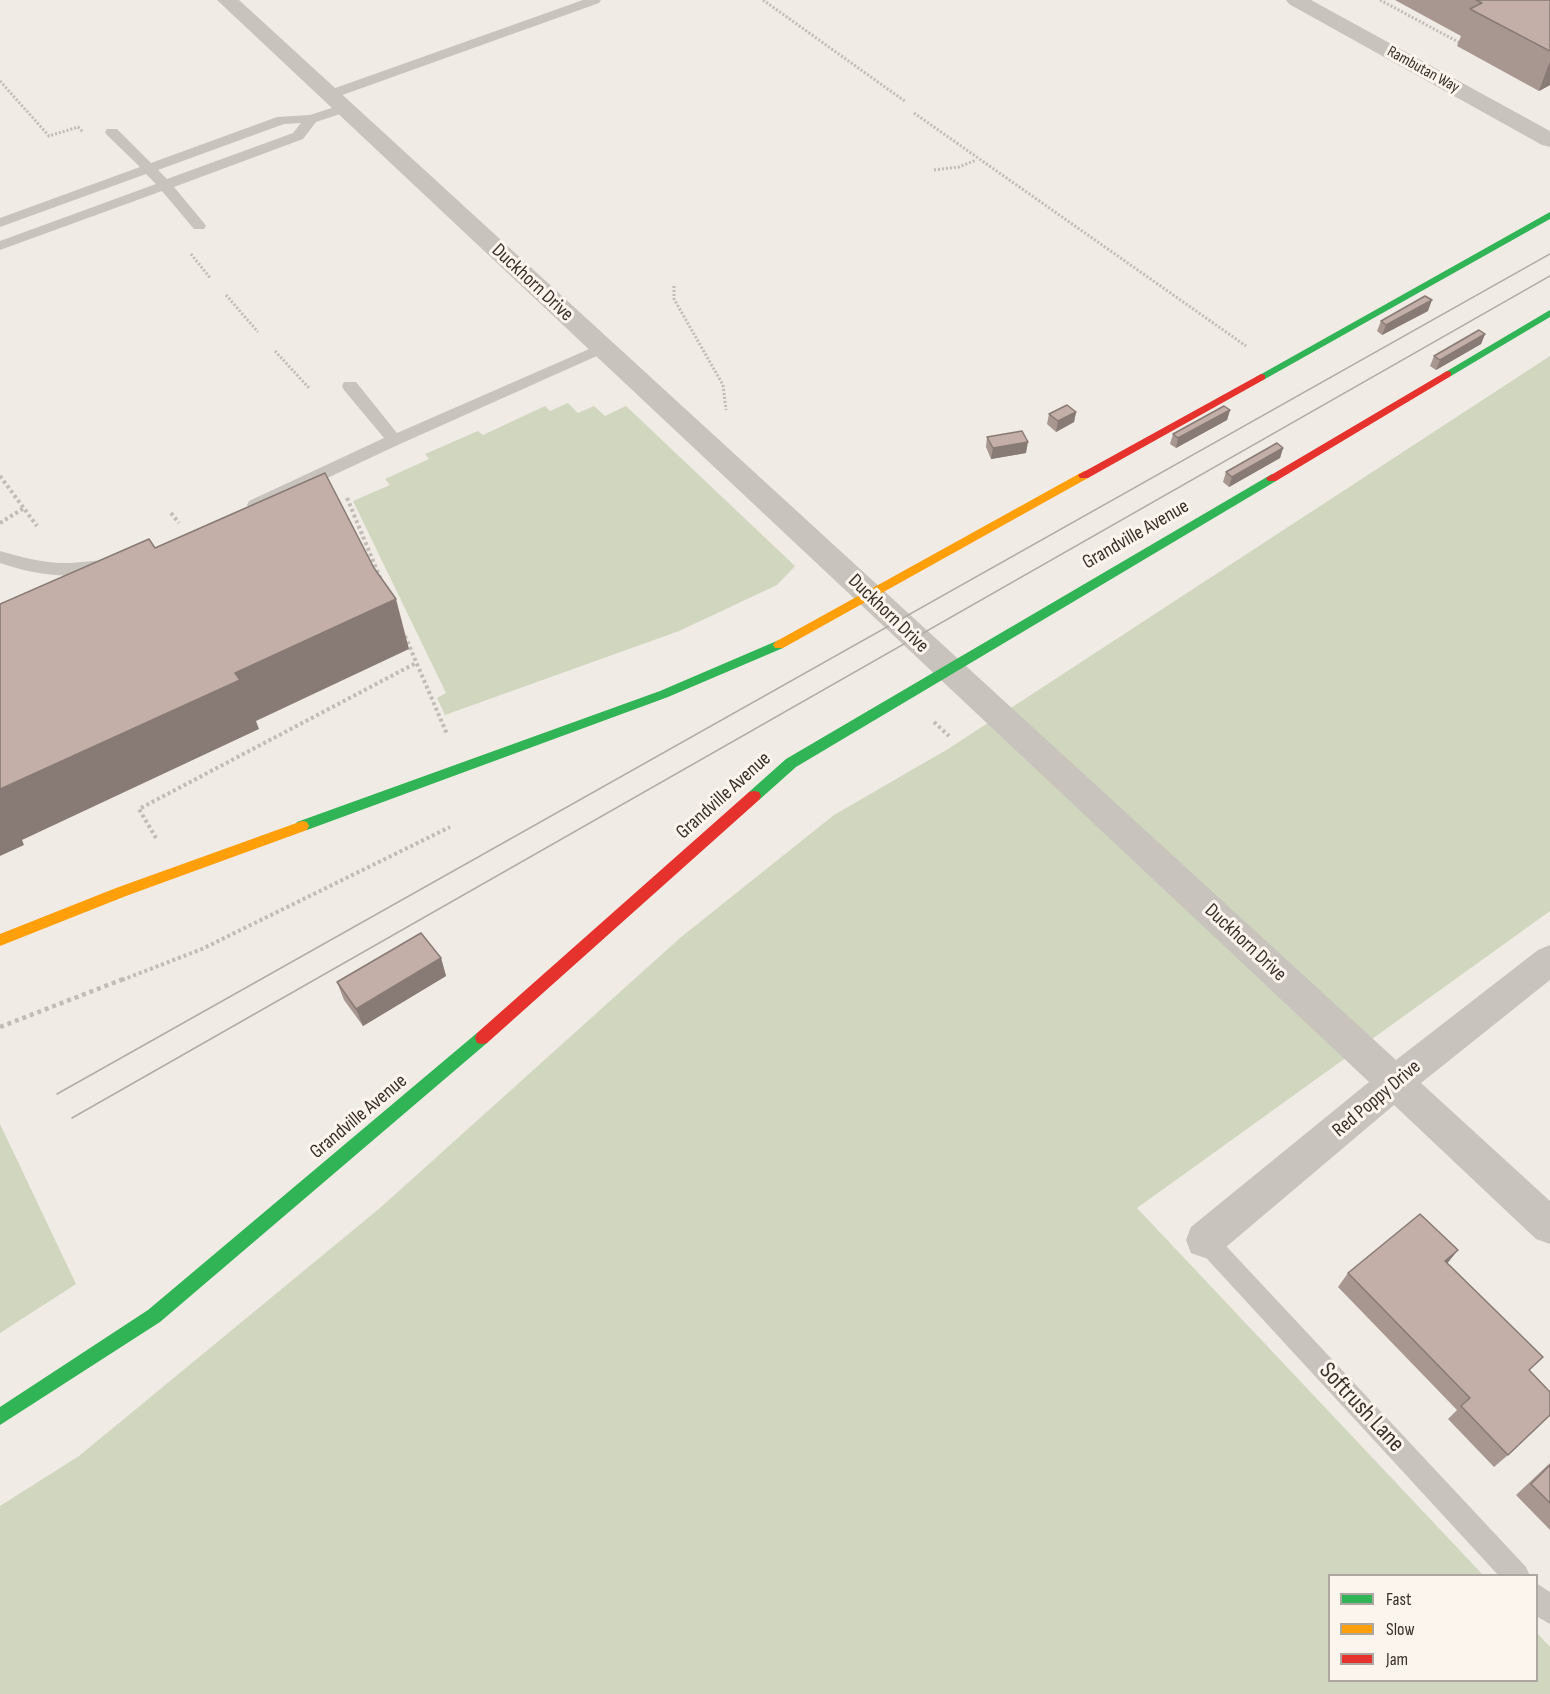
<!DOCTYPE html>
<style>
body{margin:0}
#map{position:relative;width:1550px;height:1694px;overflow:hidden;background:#f0ebe5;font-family:"Sofia Sans Condensed",sans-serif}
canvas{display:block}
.legend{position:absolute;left:1328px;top:1574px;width:210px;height:108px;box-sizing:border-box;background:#fbf5ee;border:2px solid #aea6a0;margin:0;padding:8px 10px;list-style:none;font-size:18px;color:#3b302b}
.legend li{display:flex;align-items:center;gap:12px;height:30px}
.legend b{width:30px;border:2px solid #aea6a0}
</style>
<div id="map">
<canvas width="1550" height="1694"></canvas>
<ul class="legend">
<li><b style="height:8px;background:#30b455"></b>Fast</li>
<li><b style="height:8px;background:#ff9f0a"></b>Slow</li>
<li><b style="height:8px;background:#e5322d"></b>Jam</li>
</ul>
</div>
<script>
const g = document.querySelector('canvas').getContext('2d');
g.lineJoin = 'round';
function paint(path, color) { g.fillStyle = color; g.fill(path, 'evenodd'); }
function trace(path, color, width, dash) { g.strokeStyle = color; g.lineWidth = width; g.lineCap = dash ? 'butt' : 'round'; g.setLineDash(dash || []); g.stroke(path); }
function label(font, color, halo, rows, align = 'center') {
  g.font = font + ' "Sofia Sans Condensed",sans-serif'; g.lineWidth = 6; g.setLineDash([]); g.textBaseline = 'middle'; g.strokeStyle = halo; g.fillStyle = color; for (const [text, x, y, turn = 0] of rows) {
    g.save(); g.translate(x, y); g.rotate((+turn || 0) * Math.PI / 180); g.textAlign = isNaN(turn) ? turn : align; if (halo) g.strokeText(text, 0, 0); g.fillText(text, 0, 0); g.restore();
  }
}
paint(new Path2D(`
 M1550,356V911L1137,1208L1483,1575L1330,1576V1680H1536L1537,1633L1550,1647V1694H0V1506L79,1456L380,1208L680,938L834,815L948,749Z
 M568,403L578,413L594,406L605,416L626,406L795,566L777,585L679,631L445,715L437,698L446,693L353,501L390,485L385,479L429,459L425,454L478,431L483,435L545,406L550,411Z
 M0,1124L76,1284L0,1333Z`), '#d1d6bf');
trace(new Path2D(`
 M763,0L906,102
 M1380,0L1462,44
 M0,81L49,136L78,127L83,132
 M914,113L1246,346
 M934,170L959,167L976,160
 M191,254L211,279
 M674,286V299L723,385L726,410
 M226,295L258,332
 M275,351L309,388`), '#c2bbb6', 3, [2, 2]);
trace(new Path2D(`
 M0,476L37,526
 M347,498L381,580
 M171,513L179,523
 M0,523L24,508
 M405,636L447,734
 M934,722L949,736
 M156,838L139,809L416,663
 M122,980L202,949L450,827`), '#c2bbb6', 4, [3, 3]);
trace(new Path2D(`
 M0,1027L126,978`), '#c2bbb6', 4.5, [4, 4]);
paint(new Path2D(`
 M583,0H601L599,3L334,98H324L322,95L324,92Z
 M344,104L351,108L349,111L316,122L303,139L174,187L204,223L206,226L204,229H194L162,191L0,250V241L156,184L146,174L0,227V218L140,167L107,135L105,132L107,129H117L151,163L277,117L310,115ZM301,123L293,133L167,179L158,170L284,124Z
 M603,343L611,348L608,351L400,444L261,509H249L247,505L249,501L384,438L344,390L342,386L344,382H356L397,433Z
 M0,551C22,557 42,563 65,563C80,564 98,558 112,562L115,566L112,570C76,581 35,575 0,563Z
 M1205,1229L1213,1232L1526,1567L1530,1576H1499L1197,1248L1194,1240L1197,1232Z
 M1536,1583L1550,1592V1624L1536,1616Z`), '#c9c3be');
paint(new Path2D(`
 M217,0H239L1396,1060L1538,950L1550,945V980L1421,1083L1550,1201V1244L1536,1239L1394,1105L1219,1253L1205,1258L1191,1253L1186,1240L1191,1227L1369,1082Z
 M1286,0H1311L1550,131V147L1542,145L1289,4Z`), '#c9c3be');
paint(new Path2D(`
 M1550,212V219L1265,379L1261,380L1256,377Z
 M1550,310V317L1451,376H1443L1442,374Z
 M1272,474L1278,478L1276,481L796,767L759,800H749L747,796L749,792L786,759Z
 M779,640L785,645L783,648L668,697L307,830H297L295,826L297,822L660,691Z
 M482,1032L487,1033L489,1038L487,1043L160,1322L0,1425V1407L148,1310L477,1033Z`), '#30b455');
paint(new Path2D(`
 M1084,471L1088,472V478L783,648H775L773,645L775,642Z
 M302,821L307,822L309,826L307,830L126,896L0,946V934L116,888Z`), '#ff9f0a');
paint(new Path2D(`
 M1447,371L1451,372V376L1276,481H1268L1266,478Z
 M1261,374L1265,375V379L1088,478H1080L1078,475Z
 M754,791L759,792L761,796L759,800L487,1043L482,1044L477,1043L475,1038L477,1033L749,792Z`), '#e5322d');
trace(new Path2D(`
 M57,1094L1550,254
 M72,1118L1550,276`), '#b1aca8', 1.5);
paint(new Path2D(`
 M1395,0H1550V85L1539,91L1457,46L1461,36Z
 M1428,311L1382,335L1377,331L1381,321Z
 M1485,334L1481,344L1436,370L1430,366L1434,356Z
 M1230,410L1227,420L1176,448L1170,444L1173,434Z
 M1076,412L1074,422L1056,432L1047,424L1049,414Z
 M987,437L1026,453L991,459L986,447Z
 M1283,448L1280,458L1229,487L1223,482L1226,472Z
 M441,958L446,976L363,1026L344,1000L337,982Z
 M1458,1250L1447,1263L1529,1370L1508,1455L1494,1467L1448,1419L1457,1410L1338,1287L1348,1273Z
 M1550,1463V1530L1516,1495Z`), '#a89690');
paint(new Path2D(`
 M1550,61V85L1539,91Z
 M1432,300L1428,311L1382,335L1386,325Z
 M1485,334L1481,344L1436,370L1440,360Z
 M1230,410L1227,420L1176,448L1178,438Z
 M1076,412L1074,422L1056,432L1058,421Z
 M1028,442L1026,453L991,459L993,448Z
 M1283,448L1280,458L1229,487L1232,477Z
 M396,599L409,649L256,721L259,729L22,840L24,845L0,856V789L235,673Z
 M441,958L446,976L363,1026L356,1009Z
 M1458,1250L1446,1265L1445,1261Z`), '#887a75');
const building = new Path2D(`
 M1476,0H1550V51L1470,9L1482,3Z
 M1425,296L1432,300L1386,325L1381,321Z
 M1479,330L1485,334L1440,360L1434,356Z
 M1067,405L1076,412L1058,421L1049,414Z
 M1224,406L1230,410L1178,438L1173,434Z
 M1022,431L1028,442L993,448L987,437Z
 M1277,443L1283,448L1232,477L1226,472Z
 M325,473L374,568L396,599L235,673L240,680L0,789V604L149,539L155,548Z
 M421,933L441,958L356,1009L337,982Z
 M1420,1214L1458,1250L1445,1261L1543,1357L1529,1370L1550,1392V1415L1508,1455L1461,1406L1470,1398L1348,1273Z
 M1550,1465V1503L1531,1484Z`);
paint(building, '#c3afa7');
trace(building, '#887a75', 1.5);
label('16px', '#3b302b', '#fbf5ee', [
 ["Rambutan Way",1423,70,29]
]);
label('20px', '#3b302b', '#fbf5ee', [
 ["Duckhorn Drive",532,283,43],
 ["Grandville Avenue",1136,535,-30],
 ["Duckhorn Drive",888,614,44],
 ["Grandville Avenue",724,796,-42],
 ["Duckhorn Drive",1245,943,43],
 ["Red Poppy Drive",1377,1099,-40],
 ["Grandville Avenue",359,1117,-40]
]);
label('24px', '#3b302b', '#fbf5ee', [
 ["Softrush Lane",1361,1408,47]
]);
</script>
